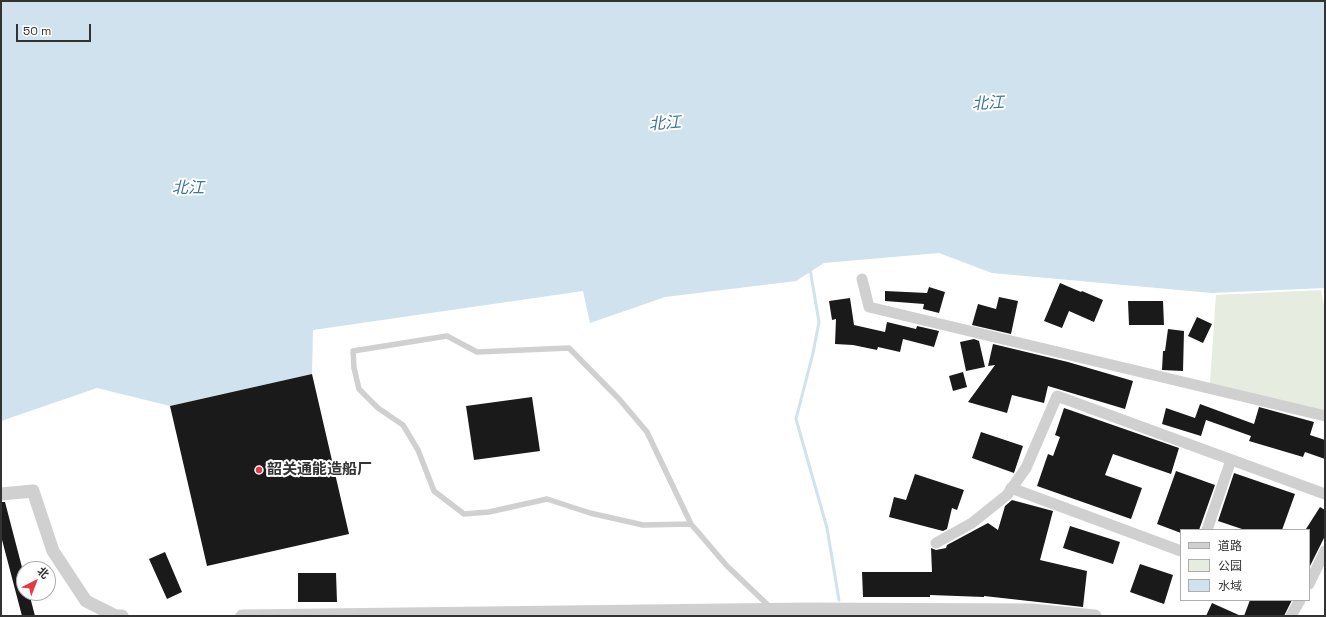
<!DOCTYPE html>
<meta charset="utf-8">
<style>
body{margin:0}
#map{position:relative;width:1326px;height:617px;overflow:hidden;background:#fff;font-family:"Space Grotesk","Noto Sans SC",sans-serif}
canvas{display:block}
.frame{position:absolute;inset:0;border:2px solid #333;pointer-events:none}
.legend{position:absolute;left:1180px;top:529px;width:130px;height:72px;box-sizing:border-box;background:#fff;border:1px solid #adadad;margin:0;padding:5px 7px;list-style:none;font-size:12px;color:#333}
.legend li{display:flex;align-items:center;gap:8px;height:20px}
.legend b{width:20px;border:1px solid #adadad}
.north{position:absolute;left:16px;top:561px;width:40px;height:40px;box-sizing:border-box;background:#fff;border:1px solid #adadad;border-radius:50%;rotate:42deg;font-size:11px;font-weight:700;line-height:16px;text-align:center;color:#333}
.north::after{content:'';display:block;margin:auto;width:14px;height:18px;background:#e63946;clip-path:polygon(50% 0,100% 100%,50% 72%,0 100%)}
.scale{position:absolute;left:16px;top:24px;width:75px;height:18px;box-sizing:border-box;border:2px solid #333;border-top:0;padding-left:5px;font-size:12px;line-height:14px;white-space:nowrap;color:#333;-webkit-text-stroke:3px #fff;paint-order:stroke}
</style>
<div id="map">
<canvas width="1326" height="617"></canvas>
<div class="frame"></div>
<ul class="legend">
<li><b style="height:5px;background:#d0d0d0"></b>道路</li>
<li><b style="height:11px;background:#e6ecdf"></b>公园</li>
<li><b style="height:11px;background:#cfe2ee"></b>水域</li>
</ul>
<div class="north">北</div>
<div class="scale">50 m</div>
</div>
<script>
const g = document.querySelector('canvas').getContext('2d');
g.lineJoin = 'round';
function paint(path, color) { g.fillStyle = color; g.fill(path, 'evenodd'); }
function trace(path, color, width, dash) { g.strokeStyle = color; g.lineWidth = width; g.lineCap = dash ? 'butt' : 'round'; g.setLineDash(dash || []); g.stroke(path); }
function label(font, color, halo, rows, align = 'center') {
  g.font = font + ' "Space Grotesk","Noto Sans SC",sans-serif'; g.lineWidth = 4; g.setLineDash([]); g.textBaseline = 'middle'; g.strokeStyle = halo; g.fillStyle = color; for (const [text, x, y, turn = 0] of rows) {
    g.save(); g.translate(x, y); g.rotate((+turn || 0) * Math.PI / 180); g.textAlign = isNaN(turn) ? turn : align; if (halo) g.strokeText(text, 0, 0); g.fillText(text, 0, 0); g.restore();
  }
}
paint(new Path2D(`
 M1321,290L1325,310V412L1210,383L1216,295Z`), '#e6ecdf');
paint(new Path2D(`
 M1,1H1325V288L1212,293L992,273L939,253L824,263L796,281L665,297L590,323L583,291L313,330L312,374L170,406L97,388L1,421Z`), '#cfe2ee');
trace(new Path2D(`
 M810,269L819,322L813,353L796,419L827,528L839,600`), '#cfe2ee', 3);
paint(new Path2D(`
 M1060,283L1081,292L1082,291L1103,300L1094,322L1069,311L1062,328L1044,321Z
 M929,287L945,292L939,313L923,309L924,304L885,301V291L927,293Z
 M999,297L1018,301L1011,334L972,325L978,304L996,309Z
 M850,298L854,325L885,332L887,322L916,329L917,326L939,331L934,347L903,339L900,352L878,347L877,350L853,345L835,344L836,319L832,320L829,301Z
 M1128,301H1163L1164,325H1129Z
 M1197,317L1212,324L1203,343L1188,336Z
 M1168,329L1184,331L1183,371L1162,370L1163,351H1165Z
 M974,339L979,341L985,367L966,371L960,342Z
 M993,344L1068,362L1133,381L1125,409L1048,386L1044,403L1012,395L1007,413L968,402L995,365L988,366Z
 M963,372L967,387L953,391L949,376Z
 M312,374L349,534L207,566L170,406Z
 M532,397L540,451L474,460L466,406Z
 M1200,404L1254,424L1259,407L1314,422L1310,435L1325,440V459L1305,452L1303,457L1249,441L1251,436L1206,420L1201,436L1162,424L1166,408L1195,418Z
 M1064,408L1179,448L1171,474L1113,454L1105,475L1142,488L1131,519L1037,486L1048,454L1053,456L1060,437L1055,435Z
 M981,432L1023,446L1014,473L972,458Z
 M1176,471L1215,485L1199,530H1181V533L1157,524Z
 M1234,473L1295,494L1282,530H1245L1218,521Z
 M915,474L964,490L957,510L952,508L947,529L943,531L889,517L894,497L906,500Z
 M1012,500L1053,511L1040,560L1087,571L1083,607L984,596V597L930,595V597H863L862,572H932L931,548L936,550L946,548L947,545L988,523L998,530L1005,506Z
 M1,502H5L24,575V593H29L35,616H22L1,536Z
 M1320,507L1325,510V536L1309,568V530L1306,529Z
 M1070,526L1120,542L1113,564L1063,548Z
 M165,552L182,592L167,599L149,559Z
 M1140,564L1173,575L1164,604L1130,592Z
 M298,573H336L337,602H298Z
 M1250,600H1292L1284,616H1244Z
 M1212,603L1241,616H1206Z`), '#1a1a1a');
trace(new Path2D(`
 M691,524L643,525L590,513L547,499L489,512L464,514L434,491L418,450L403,425L378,408L359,389L354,368L353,351L447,336L477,352L569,348L620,400L647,432L691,524L727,566L770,607`), '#d0d0d0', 5.5);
trace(new Path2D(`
 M862,279L869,307L1325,416
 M1011,488L1181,551
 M1207,530L1231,460
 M936,543L972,523L1007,495L1026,468L1057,396L1325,494
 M1309,584L1325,551
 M1291,616L1300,600`), '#d0d0d0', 11);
trace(new Path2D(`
 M1,494L33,491L53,551L86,601L116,616H122
 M242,616L806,609L1032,610L1095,616`), '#d0d0d0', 13);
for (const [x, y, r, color] of [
 [259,470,4,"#e63946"]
]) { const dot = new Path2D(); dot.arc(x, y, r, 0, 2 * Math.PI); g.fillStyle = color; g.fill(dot); trace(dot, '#fff', 1.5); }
label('bold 15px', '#333', '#fff', [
 ["韶关通能造船厂",267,470]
], 'left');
label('italic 16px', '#3f7597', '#fff', [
 ["北江",988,104,-3],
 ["北江",665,124,-4],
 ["北江",188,189]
]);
</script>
